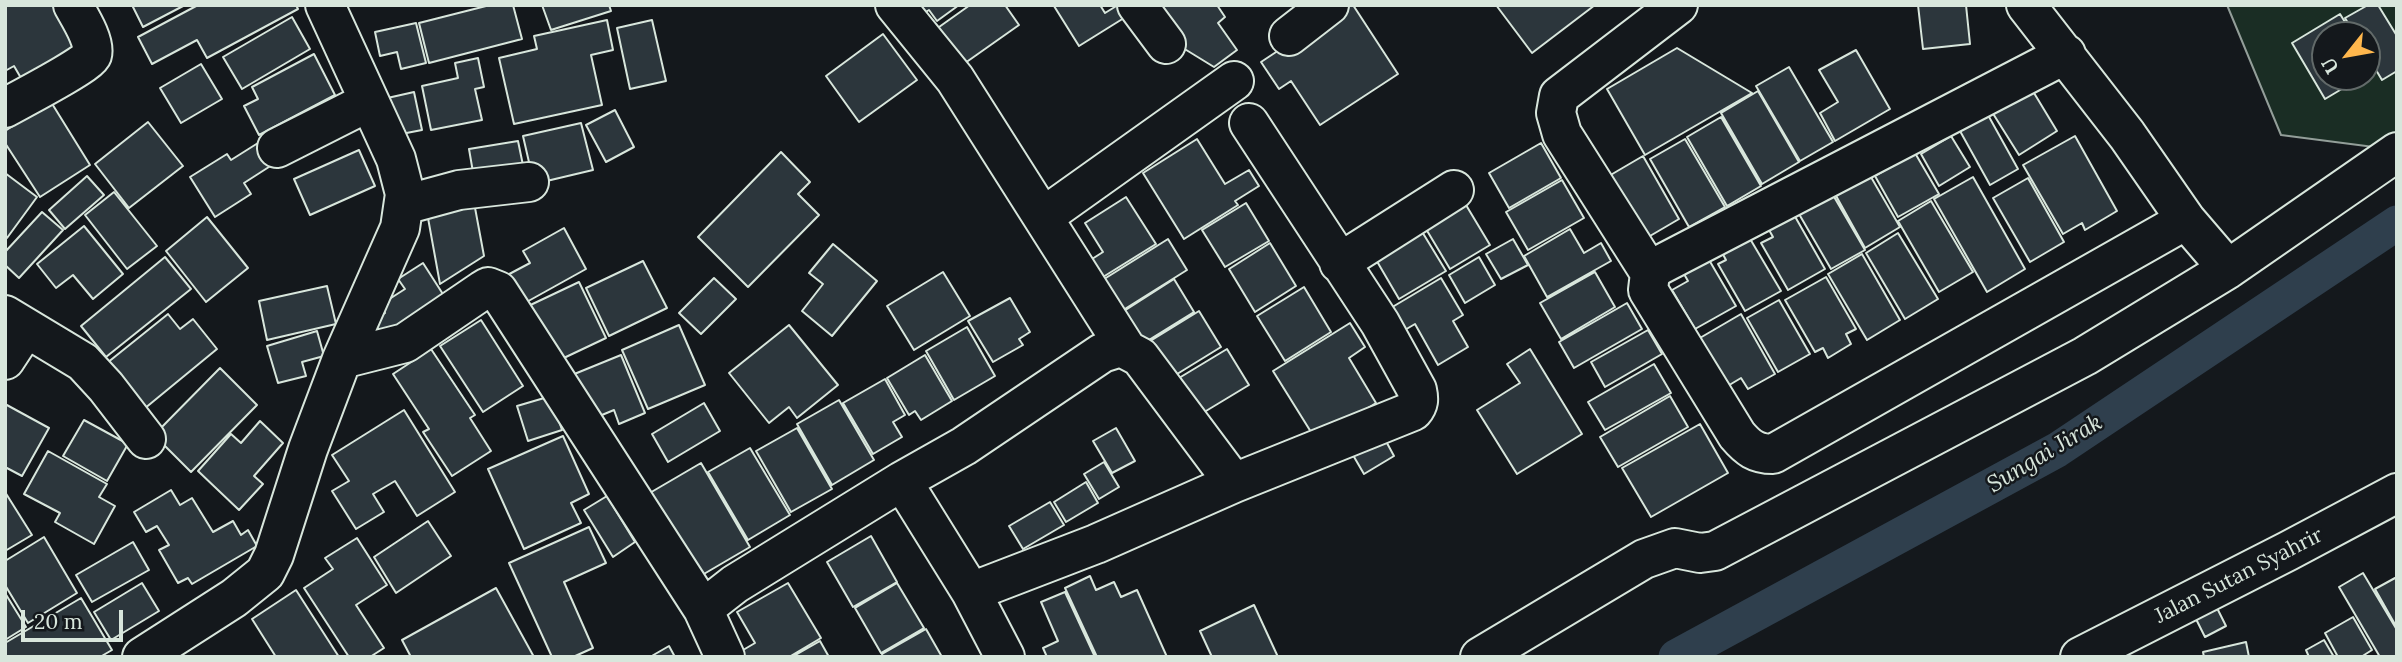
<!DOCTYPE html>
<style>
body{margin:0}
#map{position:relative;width:2402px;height:662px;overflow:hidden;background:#14181c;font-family:Lora,serif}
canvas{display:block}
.frame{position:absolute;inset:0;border:7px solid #d8e6dc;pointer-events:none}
.north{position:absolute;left:2311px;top:21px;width:70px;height:70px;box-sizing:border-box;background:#14181c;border:2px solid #626a69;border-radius:50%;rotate:239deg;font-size:19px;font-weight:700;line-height:28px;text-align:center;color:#d8e6dc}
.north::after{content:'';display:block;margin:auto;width:24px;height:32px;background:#ffb74d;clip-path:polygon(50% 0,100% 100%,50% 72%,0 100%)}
.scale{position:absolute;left:21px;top:610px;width:102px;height:32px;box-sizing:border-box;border:4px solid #d8e6dc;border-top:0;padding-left:9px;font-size:21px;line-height:24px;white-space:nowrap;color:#d8e6dc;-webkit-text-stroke:5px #14181c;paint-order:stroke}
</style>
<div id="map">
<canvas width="2402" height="662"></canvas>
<div class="frame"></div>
<div class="north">U</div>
<div class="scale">20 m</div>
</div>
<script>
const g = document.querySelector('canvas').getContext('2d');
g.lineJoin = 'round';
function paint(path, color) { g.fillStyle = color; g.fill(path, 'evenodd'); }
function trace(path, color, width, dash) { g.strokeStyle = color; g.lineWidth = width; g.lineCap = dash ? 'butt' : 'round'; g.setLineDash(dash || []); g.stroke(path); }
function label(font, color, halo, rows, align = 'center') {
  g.font = font + ' Lora,serif'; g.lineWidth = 5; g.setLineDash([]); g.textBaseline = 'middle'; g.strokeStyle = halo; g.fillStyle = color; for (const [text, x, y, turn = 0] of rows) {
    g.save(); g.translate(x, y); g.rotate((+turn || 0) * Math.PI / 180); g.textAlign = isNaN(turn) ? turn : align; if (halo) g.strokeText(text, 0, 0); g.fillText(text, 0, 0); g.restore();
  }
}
const green = new Path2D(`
 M2227,5H2397V150L2281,135ZM2325,35H2367V77H2325Z`);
paint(green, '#1a2d24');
trace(green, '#939e99', 2);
trace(new Path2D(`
 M1676,657L2057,450L2397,223`), '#2f3f4d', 35);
const building = new Path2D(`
 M5,5H55L82,53L25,85L14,66L5,71Z
 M132,5H185L143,27Z
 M198,5H296L298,9L207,58L197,40L152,64L138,37Z
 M490,5H513L522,39L429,63L419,23Z
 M542,5H609L611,11L551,30Z
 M907,5H959L937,21L929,10L916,18Z
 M970,5H1005L1019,25L958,68L932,32Z
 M1056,5H1100L1105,13L1118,5L1132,13L1079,46L1054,6Z
 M1152,5H1217L1225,17L1218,23L1237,50L1214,67L1183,48Z
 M1347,5H1353L1398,74L1320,125L1291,81L1279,89L1261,62Z
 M1496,5H1595L1532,53Z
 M1918,5H1966L1970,44L1923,49Z
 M2368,5H2378L2397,36V71L2382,80L2367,55V35H2355L2345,18Z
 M2340,14L2353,35H2325V77H2362L2325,99L2292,43Z
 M292,17L310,49L242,89L223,57Z
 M607,20L613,50L591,55L602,105L514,124L499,58L537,49L534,36Z
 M652,20L666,81L630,89L617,28Z
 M416,23L426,63L401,69L397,52L380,56L375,32Z
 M883,34L917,80L859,122L826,76Z
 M1677,48L1752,93L1645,155L1607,89Z
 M1856,50L1890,109L1835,141L1820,113L1838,102L1819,70Z
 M314,54L335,95L259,135L244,106L258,99L252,87Z
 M478,58L484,87L475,89L482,120L431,130L422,86L458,78L455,63Z
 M201,64L222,99L181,123L160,88Z
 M1789,67L1833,142L1800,161L1756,86Z
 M2031,88L2057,131L2019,155L1992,112Z
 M1758,91L1799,162L1762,184L1721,113Z
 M414,92L422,130L391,136L383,99Z
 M51,102L90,165L40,197L5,143V131Z
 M615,110L634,147L606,162L586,125Z
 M1988,115L2018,169L1990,185L1960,131Z
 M1721,117L1761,186L1727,206L1687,137Z
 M148,122L183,166L129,208L95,164Z
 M581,123L593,170L534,184L523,136Z
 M1951,136L1970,167L1939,186L1921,154Z
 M2075,136L2117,211L2085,230L2082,223L2063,234L2023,165Z
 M1197,139L1225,184L1249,170L1259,186L1235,201L1238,205L1184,239L1143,173Z
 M1685,139L1725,207L1689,227L1650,159Z
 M518,141L525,175L475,184L469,149Z
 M258,143L272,165L244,183L251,194L215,217L190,177L227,154L231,160Z
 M1541,143L1561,178L1509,208L1489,173Z
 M359,150L375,186L310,215L294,179Z
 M781,152L810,182L798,194L819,215L748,287L698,237Z
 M1915,153L1939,194L1898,217L1875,176Z
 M1643,156L1679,219L1638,243L1602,180Z
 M1864,165L1900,227L1865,248L1830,185Z
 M5,173L37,197L7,238L5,237Z
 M87,176L104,195L65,229L49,210Z
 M1973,177L2025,269L1987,292L1934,199Z
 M2028,178L2064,242L2030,262L1993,198Z
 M1562,180L1584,218L1528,250L1506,212Z
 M114,192L157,246L127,269L85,215Z
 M1833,195L1865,250L1831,269L1799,214Z
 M473,197L484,256L440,284L426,207Z
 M1126,197L1156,244L1103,277L1092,259L1103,252L1085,223Z
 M1931,201L1973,272L1939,292L1898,221Z
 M1246,203L1269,241L1225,267L1202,230Z
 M1466,205L1490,245L1450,269L1426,229Z
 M1789,206L1825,269L1788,290L1761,243L1773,237L1764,221Z
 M42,212L63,230L19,278L5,265V252Z
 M207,217L248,268L206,302L166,251Z
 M84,226L123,274L93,299L73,275L56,288L37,264Z
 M564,228L586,269L514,309L498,280L530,263L523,251Z
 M1570,229L1584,253L1601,243L1611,261L1547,297L1524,256Z
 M1421,230L1446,271L1399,299L1375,258Z
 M1746,232L1781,291L1745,311L1718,264L1726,260L1719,247Z
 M1898,233L1938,299L1905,319L1866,253Z
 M1168,239L1187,270L1120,312L1101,281Z
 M1513,239L1528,265L1501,279L1486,254Z
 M1270,243L1296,286L1255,312L1229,269Z
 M833,244L877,281L832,336L802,311L823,284L809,273Z
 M1705,253L1736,306L1695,329L1672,290L1688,281L1680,267Z
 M1862,254L1900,320L1867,340L1828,274Z
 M165,257L191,289L106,357L81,326Z
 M1479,257L1495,285L1465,303L1449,275Z
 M643,261L667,308L609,336L586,288Z
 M423,263L448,302L385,344L371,322L385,313L380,305L405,289L398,279Z
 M943,272L970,316L914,350L887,306Z
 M1595,272L1615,307L1561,339L1540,303Z
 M1826,277L1856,329L1846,334L1851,344L1828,358L1823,348L1815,352L1785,300Z
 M714,278L736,299L701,334L679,313Z
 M1441,278L1463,315L1453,321L1468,347L1438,365L1415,324L1398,334L1384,312Z
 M1174,279L1194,312L1144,343L1124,311Z
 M579,282L606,338L549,365L522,309Z
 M327,286L336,324L267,340L259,301Z
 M1304,287L1331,332L1285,361L1257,316Z
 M1010,298L1030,332L1019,339L1023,345L993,362L968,321Z
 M1779,300L1810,354L1778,372L1747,318Z
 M1627,303L1642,329L1574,368L1559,342Z
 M1199,311L1221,347L1169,379L1147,343Z
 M168,314L180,329L193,319L217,349L144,409L107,363Z
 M1741,314L1775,374L1748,389L1741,378L1721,390L1693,342Z
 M481,320L523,386L483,412L440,346Z
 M1350,323L1365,347L1349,358L1376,403L1316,440L1273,371Z
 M679,325L705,385L648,409L622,350Z
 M789,325L838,385L797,418L789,407L769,423L729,373Z
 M967,327L995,376L954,400L926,351Z
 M1648,330L1662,354L1605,387L1591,362Z
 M317,331L324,356L302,362L306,376L278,383L267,346Z
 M431,349L475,415L470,418L491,451L452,476L423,432L429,429L393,374Z
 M1227,349L1249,385L1196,417L1174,381Z
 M1530,349L1582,434L1517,474L1477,410L1520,383L1507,364Z
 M621,355L645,413L619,424L614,410L585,422L567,377Z
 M925,355L952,401L921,420L915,411L909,415L887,378Z
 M1654,364L1671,393L1605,430L1588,402Z
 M220,368L257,405L191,472L154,435Z
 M885,379L905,415L893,422L902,437L873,454L843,403Z
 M551,396L562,430L528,441L517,406Z
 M1670,396L1688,427L1618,467L1600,437Z
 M839,400L874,460L832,485L797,424Z
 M704,403L720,431L668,462L652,434Z
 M5,404L49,428L22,476L5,467Z
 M404,410L455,492L417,516L395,481L373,494L384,512L356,529L332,491L349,481L332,455Z
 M84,420L128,444L107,481L63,456Z
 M260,421L283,443L254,476L263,484L239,510L198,471L231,434L241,443Z
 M1700,424L1728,473L1651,517L1622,468Z
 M797,428L832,489L791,512L756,451Z
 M1116,428L1135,461L1112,473L1093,441Z
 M1381,432L1394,456L1364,474L1350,450Z
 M563,436L589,494L571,503L581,523L524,549L488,469Z
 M750,448L790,515L748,540L708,472Z
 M48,451L107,484L99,497L115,506L94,544L55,522L60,513L24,494Z
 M1104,462L1119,487L1099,499L1084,474Z
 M701,463L750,547L697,578L648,494Z
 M1086,482L1098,503L1066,522L1054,502Z
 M171,490L180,505L192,498L213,532L233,521L241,535L248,530L257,546L192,584L188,578L178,583L159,550L169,545L157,526L146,532L134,512Z
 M5,492L32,535L5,551Z
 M607,496L635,542L613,557L584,510Z
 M1050,502L1064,525L1023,549L1009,526Z
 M428,521L451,556L396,593L374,557Z
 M589,527L606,563L564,582L593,648L573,657H552L509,563Z
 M871,536L897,582L853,607L827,562Z
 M44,537L77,593L28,623L5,585V561Z
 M357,538L387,585L356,605L384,648L370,657H349L304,588L333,569L325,558Z
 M133,542L149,570L92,602L76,575Z
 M2363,573L2397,630V657H2380L2339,587Z
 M1090,576L1096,590L1114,582L1121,597L1137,590L1167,657H1097L1065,588Z
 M2395,578L2397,580V628L2375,589Z
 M142,583L159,611L111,640L94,612Z
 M788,583L821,638L789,657H740L738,653L755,643L737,612Z
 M897,583L924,628L881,653L855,608Z
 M496,588L534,657H411L402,640Z
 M296,590L339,657H276L252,619Z
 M1065,592L1095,657H1047L1043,648L1058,641L1041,602Z
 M5,593L26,627L5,640Z
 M81,598L112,650L100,657H5V643Z
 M1254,605L1278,657H1212L1200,631Z
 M2216,606L2226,626L2205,637L2195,617Z
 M2353,617L2372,650L2361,657H2338L2325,633Z
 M926,629L942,657H883L882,654Z
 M2324,640L2334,657H2309L2306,650Z
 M820,641L829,657H792Z
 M2246,642L2249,657H2204L2203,652Z
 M669,646L675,657H650Z`);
paint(building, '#2c363c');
trace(building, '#d8e6dc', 2);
const minor = new Path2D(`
 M895,5L955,79L1127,350
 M1137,5L1166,44
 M2026,5L2127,135L2186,220L2228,269
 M1289,36L1329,5
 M2066,54L1658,266L1650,273L1648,290L1737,435C1748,448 1756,454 1773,454L2186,220
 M5,108C19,100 89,64 92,55C96,42 79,16 73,5
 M277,148L368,102
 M404,205L459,190L529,182
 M1043,217L1234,81
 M1339,263L1454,190
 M1650,273L1562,134L1556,113L1559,96L1678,5
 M5,315L83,362L106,387L146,439
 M342,359L405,343L483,290L488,287L498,291L703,609
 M5,360L26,328
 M971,592L1096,544L1234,483L1413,411C1419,404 1419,399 1417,390L1380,323L1249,123
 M142,657L234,598L265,573L274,555L308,449L342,359L400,228L405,194L396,159L325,5
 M725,657L703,609L735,584L902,481
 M1005,657L971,592L902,481L964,446L1102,353L1121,347L1140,357L1234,483
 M1480,657L1644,559L1675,548L1700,553L1715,551L2085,356L2228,269L2397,152`);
const major = new Path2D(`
 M2080,657L2288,551L2397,493`);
trace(minor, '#d8e6dc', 42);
trace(major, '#d8e6dc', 42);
trace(minor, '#14181c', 38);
trace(major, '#14181c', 38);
label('21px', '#d8e6dc', '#14181c', [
 ["Jalan Sutan Syahrir",2239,576,-27]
]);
label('italic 23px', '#d8e6dc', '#14181c', [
 ["Sungai Jirak",2045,454,-31]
]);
</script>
